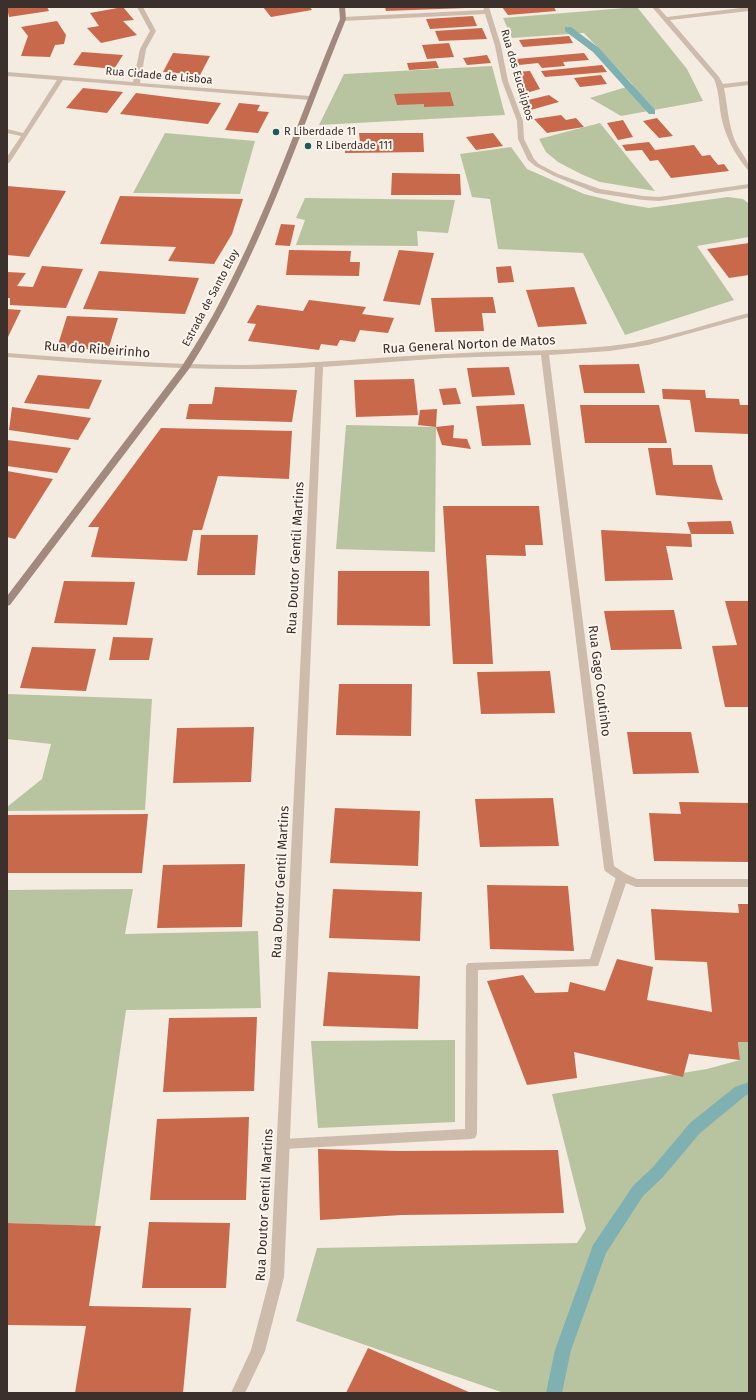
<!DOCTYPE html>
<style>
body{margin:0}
#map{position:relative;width:756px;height:1400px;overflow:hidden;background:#f4ebe1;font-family:"Fira Sans",sans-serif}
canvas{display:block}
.frame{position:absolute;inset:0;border:8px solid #3b302b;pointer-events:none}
</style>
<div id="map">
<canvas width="756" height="1400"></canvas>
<div class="frame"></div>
</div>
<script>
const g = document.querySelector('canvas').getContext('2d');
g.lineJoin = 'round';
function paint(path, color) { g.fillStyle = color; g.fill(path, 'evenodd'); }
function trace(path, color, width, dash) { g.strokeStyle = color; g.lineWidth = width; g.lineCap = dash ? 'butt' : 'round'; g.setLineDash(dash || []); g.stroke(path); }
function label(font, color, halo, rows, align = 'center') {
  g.font = font + ' "Fira Sans",sans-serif'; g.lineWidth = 4; g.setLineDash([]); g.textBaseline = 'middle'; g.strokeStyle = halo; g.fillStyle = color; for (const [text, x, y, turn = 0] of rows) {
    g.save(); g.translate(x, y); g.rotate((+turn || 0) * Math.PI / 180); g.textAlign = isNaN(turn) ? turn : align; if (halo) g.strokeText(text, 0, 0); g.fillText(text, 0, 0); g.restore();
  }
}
paint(new Path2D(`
 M637,7L687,69L703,101L621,116L590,98L633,85L584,33L512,38L503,18Z
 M492,66L505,115L319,125L344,74Z
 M600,123L655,191L600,182L581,174L558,162L546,152L539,139Z
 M165,133L255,141L240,194L133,193Z
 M511,147L527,169L584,194L625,204L649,208L728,197L743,199L749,204V237L697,246L734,300L625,335L583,253L498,249L490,199L472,197L460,154Z
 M305,198L455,200L448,233L417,231L418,246L296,245L305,220L296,218Z
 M346,425L436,427L435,552L336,549Z
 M7,694L152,699L145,810L7,811V807L42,779L51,744L7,739Z
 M133,889L125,934L258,931L261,1008L126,1010L95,1226L7,1223V890Z
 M455,1040V1122L318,1128L311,1041Z
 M738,1042H749V1393H504L296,1321L317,1248L577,1243L586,1229L552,1094L707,1069L740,1060Z`), '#b8c4a0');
paint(new Path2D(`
 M565,27H571L599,48L655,110V114H649L593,52L565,31Z
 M749,1082V1094L745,1096L700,1133L663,1177L643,1196L606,1253L571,1350L562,1393H546L555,1350L593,1245L633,1186L653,1167L690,1123L735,1087Z`), '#7fb0b2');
paint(new Path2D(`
 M7,7H47L49,11L9,17Z
 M123,7L134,20L123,21L137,35L101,43L87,28L99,26L90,13Z
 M263,7H310L312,10L271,17Z
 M385,7H466V8L386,11Z
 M502,7H554L556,11L508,15Z
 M473,16L477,26L430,29L426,19Z
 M57,21L66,35L64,44L55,45L50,57L21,56L28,36L21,27Z
 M482,28L487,39L439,41L435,31Z
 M569,36L573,43L523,47L519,40Z
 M449,43L454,57L427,59L422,45Z
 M82,52L123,55L114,69L73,65Z
 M173,53L210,56L200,75L163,72Z
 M584,53L589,60L563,62L565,66L542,68L538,63L519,65L516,59Z
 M487,55L491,63L467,65L463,58Z
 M436,61L439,68L409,70L407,63Z
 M602,65L607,72L545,77L541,71Z
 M530,71L540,89L526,93L515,72Z
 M601,75L607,84L580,87L574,78Z
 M83,88L123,92L107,113L66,108Z
 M450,92L454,106L424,107V104L397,105L394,94Z
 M136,93L176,98L221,103L208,124L120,114Z
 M549,95L559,102L527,111L524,101Z
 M239,103L260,105L257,111L269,112L258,133L225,130Z
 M561,115L566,120L576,118L584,127L547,133L534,119Z
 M657,118L673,136L659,138L643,121Z
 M623,120L633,137L618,140L607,123Z
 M359,133H423L424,152L345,153V142H360Z
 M493,133L503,146L476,150L466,137Z
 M649,142L655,150L694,145L702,156L710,155L718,165L724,164L729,171L671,178L658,160L650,161L642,150L626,151L622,145Z
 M392,173L460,174L461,195H391Z
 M7,186L66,191L29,257L7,255Z
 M120,196L243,199L232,234L214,264L168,261L176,247L100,244Z
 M281,224L295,225L290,246L275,245Z
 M749,243V275L729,278L707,249Z
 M289,250L351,251L350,262H360L359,276L286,275Z
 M399,250L434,253L420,305L383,301Z
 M42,266L83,269L66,308L10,305V298H7V272L26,273L17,286L33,287Z
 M511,266L514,282L498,283L496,267Z
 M99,271L199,278L185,314L83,309Z
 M574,287L587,324L538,327L526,290Z
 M493,297L496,313H482L484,331L435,332L431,298Z
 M309,300L366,307L362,314L394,318L388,333L360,330L355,342L340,340L337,346L321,344L319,350L248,341L256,324L247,323L257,305L303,311Z
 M7,309L21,310L8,337H7Z
 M67,316L118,318L108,350L57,348Z
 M639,364L645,393H584L579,365Z
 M509,367L515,395L472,397L467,368Z
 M38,375L102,380L89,409L24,403Z
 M414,379L418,415L356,417L354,380Z
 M215,387L297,390L292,422L186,419L189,404H212Z
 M456,388L461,404L443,405L439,389Z
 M662,389L705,390L706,398L739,399L740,405H749V434L695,432L690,400L663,399Z
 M524,404L531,445L482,446L476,406Z
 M580,405H659L667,443H585Z
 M12,407L91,418L78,440L9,430Z
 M437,409L436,427L418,425L420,410Z
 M454,425L453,438L467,439L471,449L442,445L436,427Z
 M161,428L292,431L289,479L218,476L202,530H193L187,561L91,557L99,527H88Z
 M7,440L71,448L57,473L7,466Z
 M648,448H671L673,465H712L716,481L723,500L656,495Z
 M7,471L53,479L15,539L7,537Z
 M443,506H539L543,545H525L526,556L486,555L493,664H453Z
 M731,521L734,534H691L687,522Z
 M601,530L691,534L692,547L666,546L673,580L605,581Z
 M201,535H258L255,575H197Z
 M338,571H429L430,626L337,625Z
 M64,581L135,582L127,625L54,623Z
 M725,601H749V707H725L712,646L737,645Z
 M674,610L682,649L611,650L604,611Z
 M113,637L153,638L149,660H109Z
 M32,647L96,649L86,691L20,688Z
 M550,671L555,713L481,714L477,672Z
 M339,684H412L411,736L336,735Z
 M254,727L251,782L173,783L177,728Z
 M627,732H691L699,773L633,774Z
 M553,798L559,846L480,847L475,799Z
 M679,802L748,803L749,862L654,861L649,813L681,814Z
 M335,808L420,811L418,866L330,863Z
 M148,814L142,873H7V815Z
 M245,864L242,927L157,928L163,865Z
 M487,885L568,886L574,951L490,949Z
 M333,889L422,892L420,941L329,938Z
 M738,904H749V1042H738L740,1060L689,1054L683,1077L574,1052L577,1078L527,1085L487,981L523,975L535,993L568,992L570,982L605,991L617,959L653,967L647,1000L712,1012L707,962L655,960L651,909L739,913Z
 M328,972L420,976L418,1029L323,1026Z
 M257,1017L254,1091L163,1092L169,1018Z
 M249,1117L246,1200H150L157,1119Z
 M318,1149L400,1151L558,1150L564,1213L402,1215L320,1220Z
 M149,1222L230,1223L226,1288H142Z
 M7,1223L101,1226L89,1306L191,1308L183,1393H75L86,1326L7,1325Z
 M368,1348L471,1393H346Z`), '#c8694b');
paint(new Path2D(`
 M622,873L626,874L628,877L598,966L478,970L477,1134L475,1138L471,1139L283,1149L279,1148L277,1144L279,1140L283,1139L465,1129L466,966L468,963L590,959L616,877L618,874Z`), '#cdbbac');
paint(new Path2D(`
 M137,7H143L156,31L146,49L140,83L310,96L313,98L310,100L63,80L10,162L7,164V157L21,136L7,133V129L23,133L57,80L7,76V72L133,82L140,49L150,31Z
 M483,7H489L501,46L508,81L523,121L524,139L534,159L539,164L558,174L600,189L643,196L659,197L749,184V188L659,201L643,200L596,193L554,176L535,166L528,160L518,139L517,121L502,81L495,46L485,14L343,21L340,19L343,17L484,10Z
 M652,7H658L667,17L749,7V11L670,20L719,77L723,84L749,81V85L724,88C728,107 728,127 737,145C742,154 749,160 749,170L747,169C734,153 725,136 721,116C719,103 719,91 714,79Z
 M749,313V317L648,345L610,351L549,355L614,866L626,874L637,879H749V887H636L618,880L605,871L604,868L541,355L445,358L323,367L284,1277L265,1351L245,1393H231L251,1350L270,1277L315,367C212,373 110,365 7,357V353C87,359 167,365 247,365C313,364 379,357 446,354C508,350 571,352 633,343C673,336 710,323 749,313Z`), '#cdbbac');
paint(new Path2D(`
 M339,7H345L346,19C298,137 259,261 189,369L10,605L7,606V596L182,366C196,344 210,322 222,298C269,209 301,112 340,19Z`), '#a18a7d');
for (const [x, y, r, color] of [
 [276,132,4,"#1f5a5e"],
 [308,146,4,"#1f5a5e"]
]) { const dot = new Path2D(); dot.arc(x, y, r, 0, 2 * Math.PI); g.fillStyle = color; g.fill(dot); trace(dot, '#fbf5ee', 1.5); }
label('11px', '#3b302b', '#fbf5ee', [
 ["Rua dos Eucaliptos",517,75,74],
 ["Rua Cidade de Lisboa",159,76,5],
 ["Estrada de Santo Eloy",211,298,-62]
]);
label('11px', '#3b302b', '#fbf5ee', [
 ["R Liberdade 11",284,132],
 ["R Liberdade 111",316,146]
], 'left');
label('13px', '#3b302b', '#fbf5ee', [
 ["Rua General Norton de Matos",469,345,-3],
 ["Rua do Ribeirinho",97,350,4],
 ["Rua Doutor Gentil Martins",296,558,-87],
 ["Rua Gago Coutinho",599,681,83],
 ["Rua Doutor Gentil Martins",281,882,-87],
 ["Rua Doutor Gentil Martins",265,1205,-87]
]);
</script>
